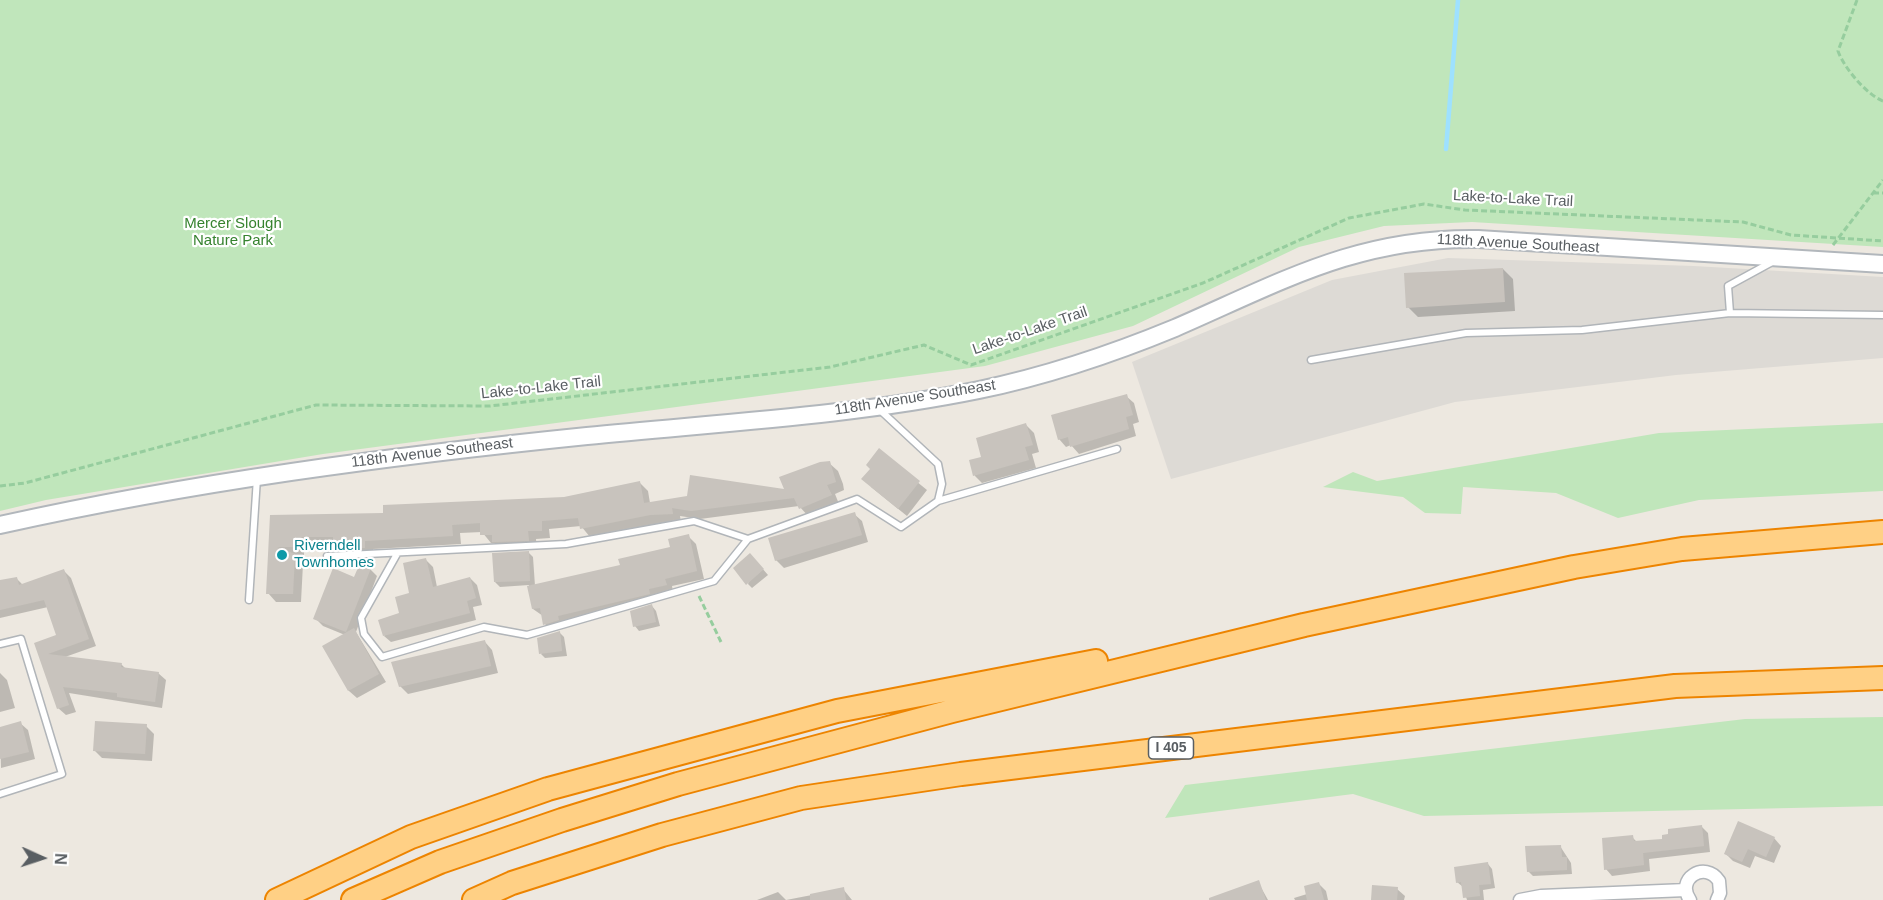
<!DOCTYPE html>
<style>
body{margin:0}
#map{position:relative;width:1883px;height:900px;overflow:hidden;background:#ede8e0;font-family:Arial,sans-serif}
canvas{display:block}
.north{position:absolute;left:12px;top:828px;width:60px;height:60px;-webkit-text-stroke:4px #fff;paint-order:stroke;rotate:93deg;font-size:16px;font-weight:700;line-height:24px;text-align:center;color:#595e62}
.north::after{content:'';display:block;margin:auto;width:21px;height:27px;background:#595e62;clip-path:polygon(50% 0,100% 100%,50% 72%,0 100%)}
</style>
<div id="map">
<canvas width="1883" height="900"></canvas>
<div class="north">N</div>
</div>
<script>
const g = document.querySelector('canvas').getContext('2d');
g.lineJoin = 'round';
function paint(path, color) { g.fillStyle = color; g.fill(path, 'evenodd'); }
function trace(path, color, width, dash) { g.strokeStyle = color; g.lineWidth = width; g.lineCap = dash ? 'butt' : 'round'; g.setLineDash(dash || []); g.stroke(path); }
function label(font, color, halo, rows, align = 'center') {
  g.font = font + ' Arial,sans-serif'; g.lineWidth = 4.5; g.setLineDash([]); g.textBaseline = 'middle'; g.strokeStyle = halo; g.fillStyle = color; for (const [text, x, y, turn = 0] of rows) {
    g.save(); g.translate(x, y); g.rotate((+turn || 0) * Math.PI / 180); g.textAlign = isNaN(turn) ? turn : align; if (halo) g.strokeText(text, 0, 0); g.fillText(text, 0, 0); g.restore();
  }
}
paint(new Path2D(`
 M1448,258L1694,266L1883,277V358L1676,375L1455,402L1171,479L1132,362L1332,280Z`), '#dddad5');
paint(new Path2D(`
 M0,0H1883V247L1472,222L1384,226L1299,247L1133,326L985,366L323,454L46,500L0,511Z
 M1883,423V491L1699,500L1618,518L1556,493L1463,487L1461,514L1425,513L1403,497L1323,487L1353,472L1377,481L1659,433Z
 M1883,717V806L1424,816L1353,794L1165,818L1185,785L1745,719Z`), '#c0e6bb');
paint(new Path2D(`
 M1503,269L1513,279L1515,311L1418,317L1408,307Z
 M1126,396L1134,403L1139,422L1133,424L1136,436L1079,454L1071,445L1066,447L1059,439Z
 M1026,425L1034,433L1039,452L1032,454L1036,468L982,483L975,476L970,461L983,458Z
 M879,451L927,490L907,516L871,487L872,469Z
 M829,463L838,471L843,484L844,490L835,494L839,504L809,517L799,506L700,519L680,516L681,522L590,537L581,526L549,529L550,538L536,539L537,549L502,550L495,543H491L482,532L460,533L461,544L373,549V556H343L335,545H304V555H294L303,564L301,602H276L268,593L272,517L385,515L564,498L640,483L648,491L650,503L787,491Z
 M854,514L862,521L868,542L784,568L776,560Z
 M688,536L696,544L704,579L672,586L673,592L655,596L657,601L565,623V628L552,632L545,624L543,616L533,609L529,585L500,587L495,582L529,553L533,557L535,586L622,566L671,548Z
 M426,560L433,567L437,587L470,578L477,585L482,605L473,607L476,620L391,642L384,636L401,614Z
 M755,560L768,575L752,588L748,584Z
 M370,569L377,576L356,632L386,682L357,698L349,691L324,647L345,635L323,626L315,618L355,579Z
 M64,571L71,578L96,646L65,657L121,664L126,669L158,673L166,680L162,708L69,693L76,712L66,715L58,708L36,644L58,636L48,607L0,618V583L16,578L23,585Z
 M652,606L656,611L660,626L639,631L635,626Z
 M560,633L564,637L567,656L545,658L541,654Z
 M485,642L492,650L498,673L408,694L400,686Z
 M0,673L7,680L15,708L0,712Z
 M20,723L28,730L35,759L1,768L0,728Z
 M146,726L154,734L152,761L102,758L94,750Z
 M1701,826L1708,833L1710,852L1649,859L1650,871L1612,876L1606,869L1632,837L1638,843L1664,840Z
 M1774,838L1781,846L1774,863L1755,856L1750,868L1733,861L1726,854Z
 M1560,846L1571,863L1572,874L1533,876L1528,871Z
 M1488,864L1492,869L1495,888L1483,890L1484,900H1467L1463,887L1457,882Z
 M1258,882L1268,900H1224Z
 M1318,883L1326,891L1328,900H1295L1294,898L1307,894Z
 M843,889L852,900H786Z
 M1397,889L1405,896L1404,900H1373Z
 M778,892L786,900H757Z`), '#0003');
trace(new Path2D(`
 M1446,149L1458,0`), '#9ee1ff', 4.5);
paint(new Path2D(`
 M1503,268L1505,302L1406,308L1404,273Z
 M1127,394L1133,415L1126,417L1129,429L1070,447L1068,437L1058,440L1051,415Z
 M1026,423L1033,445L1025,447L1029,460L973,476L969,460L981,457L976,438Z
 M879,448L920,481L898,509L861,479L870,469L866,465Z
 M830,461L836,482L827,485L832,495L799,509L794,498L691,511L672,508L673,514L650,515L580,529L578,518L542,521V531H528L529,541L492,542V535H480V523L452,525L453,536L365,541V548H333V537H296V547H277L295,554L293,594H266L270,515L383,513V505L564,497L640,481L644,503L687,496L690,475L784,489L779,477L820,462Z
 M855,512L862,535L775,561L768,538Z
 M689,534L697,571L665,579L667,585L649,589L650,594L558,616L559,620L543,625L540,608L532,609L527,586L620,565L618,559L670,547L668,539Z
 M529,551L530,581L494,582L492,553Z
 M750,553L764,569L746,585L733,568Z
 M426,558L433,587L470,577L476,598L467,601L470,613L383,636L378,620L399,613L395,597L409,593L403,563Z
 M360,563L371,568L346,632L313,619L333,568L354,577Z
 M64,569L89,639L48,654L122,663L121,667L159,672L155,702L117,697V693L63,687L69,705L57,709L34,643L56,635L44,600L0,610V580L17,577L19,585Z
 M652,604L656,622L633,627L630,611Z
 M354,628L379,674L348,691L322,646Z
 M560,631L562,651L539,654L537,638Z
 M485,640L491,666L399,687L391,662Z
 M21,721L29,752L0,759V727Z
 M95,721L147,724L145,754L93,751Z
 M1738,821L1775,837L1766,857L1748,849L1742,862L1724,854Z
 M1702,825L1704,846L1643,853L1644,865L1604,870L1602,838L1633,835L1634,841L1662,839V835L1668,834V829Z
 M1561,845L1562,857H1567V870L1527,872L1525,846Z
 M1488,862L1491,884L1479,885L1480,896L1463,898L1461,882L1456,883L1454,867Z
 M1259,880L1266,900H1209V898Z
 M1319,882L1324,900H1307L1304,886Z
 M1372,885L1398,887L1397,900H1371Z
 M844,887L846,900H810V894Z`), '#c8c3bd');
const lane = new Path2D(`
 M1730,313L1728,286L1772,262
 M1311,360L1466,333L1582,330L1730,313L1883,315
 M880,410L938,464L942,484L938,501
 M397,554L361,618L364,634L382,657L484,627L527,635L714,581L748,539L857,499L901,527L938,501L1117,449
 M327,556L566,544L694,521L748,539
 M249,600L257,478
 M0,644L21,639L62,774L0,794`);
const street = new Path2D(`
 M1520,900L1541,896L1686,890
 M1690,900C1675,879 1705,860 1719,881L1720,893L1717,900`);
const secondary = new Path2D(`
 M0,525C193,482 390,456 587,436C716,423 852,416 979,390C1046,376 1112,354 1175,328C1281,282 1358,237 1478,239L1883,264`);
const highway = new Path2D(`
 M277,900L411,837L548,789L837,711L1096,661
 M353,900L440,862L562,820L678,784L952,711L1304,625L1574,567L1682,549L1883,532
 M474,900L512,883L662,835L801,798L961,774L1675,686L1883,678`);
trace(lane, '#b1b5b9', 9);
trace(street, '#b1b5b9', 15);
trace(secondary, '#b2b7bc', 20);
trace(highway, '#ed8400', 26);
trace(new Path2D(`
 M1857,0L1838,51C1844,68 1867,95 1883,101
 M1873,193H1883
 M1833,245L1883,180
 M0,486L25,483L316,405L490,406L830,367L924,345L971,365L1203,283L1349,218L1424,204L1465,210L1743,222L1791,235L1883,241
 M699,596L721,642`), '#96cd9e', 3, [6, 3]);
trace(lane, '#fff', 6);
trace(street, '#fff', 12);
trace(secondary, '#fff', 16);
trace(highway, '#ffd085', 22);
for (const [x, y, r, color] of [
 [282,555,6,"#0f9aa8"]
]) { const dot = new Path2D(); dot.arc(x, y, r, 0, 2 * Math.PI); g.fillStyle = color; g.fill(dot); trace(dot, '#fff', 2); }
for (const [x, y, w] of [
 [1171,748,45]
]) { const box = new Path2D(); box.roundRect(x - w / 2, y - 11, w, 22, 4.5); g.fillStyle = '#fff'; g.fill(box); trace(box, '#595e62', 1.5); }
label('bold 14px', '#595e62', null, [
 ["I 405",1171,748]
]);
label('15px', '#595e62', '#fff', [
 ["Lake-to-Lake Trail",1513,199,3],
 ["118th Avenue Southeast",1518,244,3],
 ["Lake-to-Lake Trail",1030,331,-19],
 ["Lake-to-Lake Trail",541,388,-6],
 ["118th Avenue Southeast",915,398,-9],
 ["118th Avenue Southeast",432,453,-7]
]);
label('15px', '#36832f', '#fff', [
 ["Mercer Slough",233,224],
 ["Nature Park",233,241]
]);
label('15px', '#0d838f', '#fff', [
 ["Riverndell",294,546],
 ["Townhomes",294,563]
], 'left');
</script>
